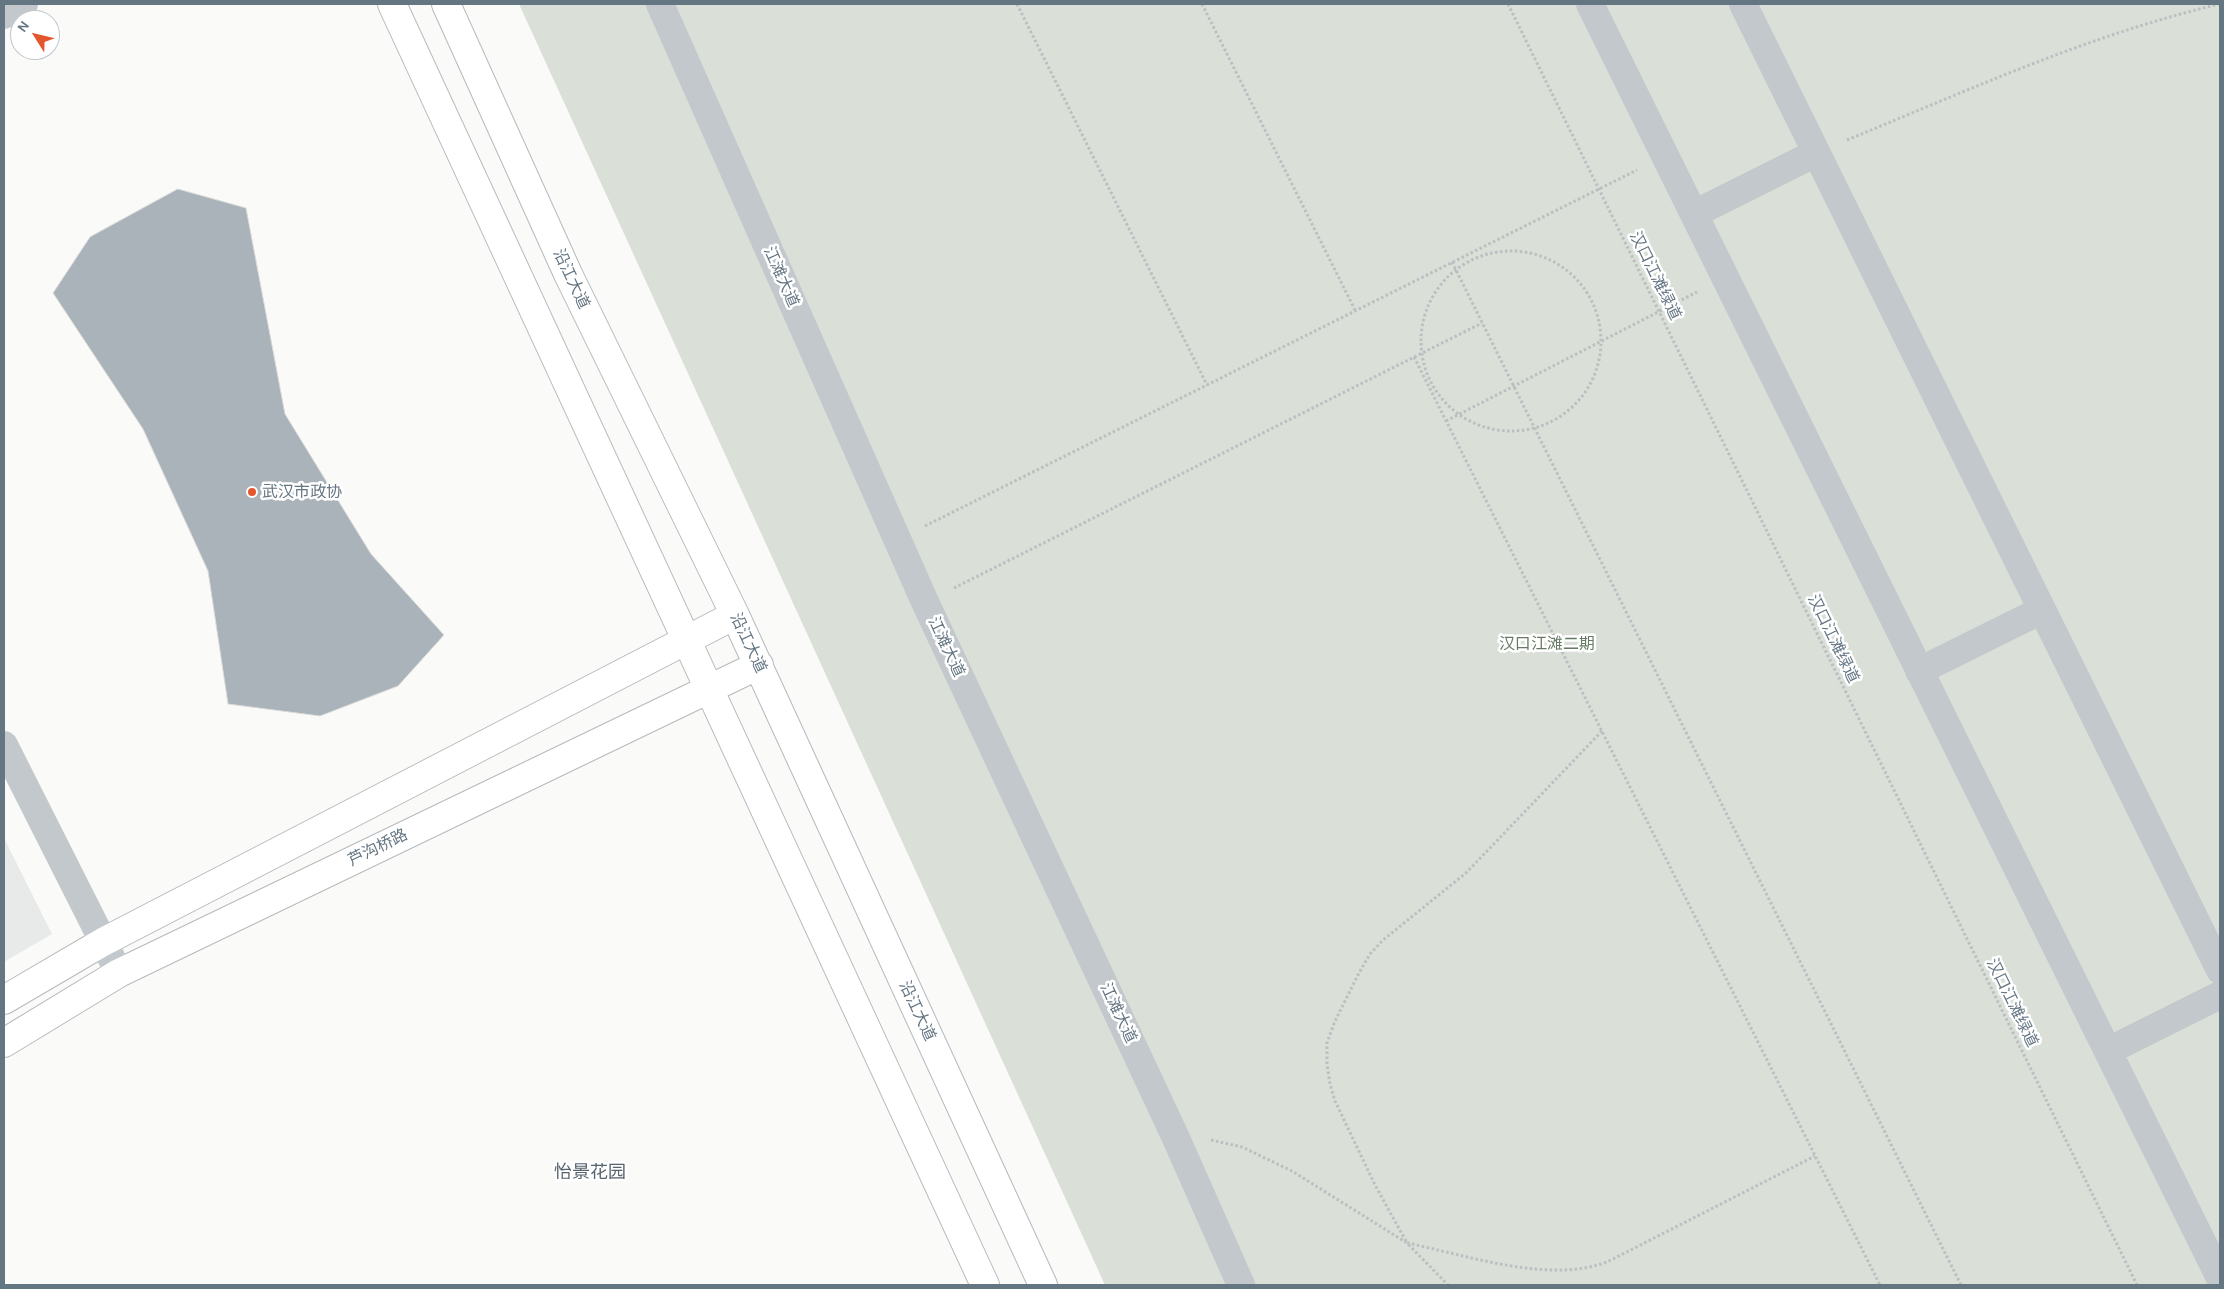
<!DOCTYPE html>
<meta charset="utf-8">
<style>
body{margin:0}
#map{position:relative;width:2224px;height:1289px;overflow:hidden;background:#fafaf8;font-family:Karla,sans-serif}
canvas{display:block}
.frame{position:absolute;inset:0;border:5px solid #657683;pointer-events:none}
.north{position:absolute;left:10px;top:10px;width:50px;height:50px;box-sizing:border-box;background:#fff;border:1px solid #c1c8cd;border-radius:50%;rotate:306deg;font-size:14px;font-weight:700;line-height:20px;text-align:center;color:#657683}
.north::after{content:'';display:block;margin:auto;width:18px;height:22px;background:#e4572e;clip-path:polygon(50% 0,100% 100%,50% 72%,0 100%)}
</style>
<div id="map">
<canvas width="2224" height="1289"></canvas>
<div class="frame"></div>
<div class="north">N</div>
</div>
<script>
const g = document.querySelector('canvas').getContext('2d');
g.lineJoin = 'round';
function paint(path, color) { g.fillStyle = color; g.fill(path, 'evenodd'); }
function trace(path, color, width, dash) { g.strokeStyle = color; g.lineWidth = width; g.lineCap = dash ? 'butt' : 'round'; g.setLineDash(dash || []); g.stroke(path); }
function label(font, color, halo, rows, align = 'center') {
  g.font = font + ' Karla,"Noto Sans SC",sans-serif'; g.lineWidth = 5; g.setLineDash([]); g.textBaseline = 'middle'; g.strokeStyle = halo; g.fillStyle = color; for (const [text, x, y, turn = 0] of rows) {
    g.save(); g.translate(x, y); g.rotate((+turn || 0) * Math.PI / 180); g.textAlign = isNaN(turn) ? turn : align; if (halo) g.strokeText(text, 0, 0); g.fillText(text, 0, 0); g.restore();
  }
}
paint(new Path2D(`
 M4,838L52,934L4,962Z`), '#e8e9e9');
paint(new Path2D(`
 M519,4H2220V1285H1105Z`), '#dadfd7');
const building = new Path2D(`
 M178,189L246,208L285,414L371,554L444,635L398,686L320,716L228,704L208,571L143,429L53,293L90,237Z`);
paint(building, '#aab3b9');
trace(building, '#dcdcda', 1);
const major = new Path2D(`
 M392,4L985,1285
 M446,4L568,274L735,615L1043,1285
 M4,1000L103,942L735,615
 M4,1043L119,973L759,665`);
trace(major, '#b5babe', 30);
trace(new Path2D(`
 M1017,4L1207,385
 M1202,4L1355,310
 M1508,4L2137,1285
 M1847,140C1969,90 2091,34 2220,4
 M1421 341a90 90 0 1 1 180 0a90 90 0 1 1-180 0Z
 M1452,262L1961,1285
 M1414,357L1880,1285
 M1446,421L1697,292
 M925,526L1637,170
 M954,588L1482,323
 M1602,731L1466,873L1383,940L1370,954L1359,973L1335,1021L1327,1043V1064L1330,1084L1335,1101L1375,1185L1407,1243C1466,1255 1555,1286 1611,1260L1815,1156
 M1211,1140L1242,1147L1292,1171L1407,1243L1448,1285`), '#bbbfc2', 3, [2.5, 2.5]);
trace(new Path2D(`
 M660,4L925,602L1175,1136L1241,1285
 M1590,4L2220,1278
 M1743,4L2220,970
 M4,15L24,4
 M1694,214L1816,153
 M1919,671L2042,610
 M4,745L119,973
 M2108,1051L2220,995`), '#c3c8cc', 28);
trace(major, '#fff', 28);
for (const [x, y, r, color] of [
 [252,492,5,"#e4572e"]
]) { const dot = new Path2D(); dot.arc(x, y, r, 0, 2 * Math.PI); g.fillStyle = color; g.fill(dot); trace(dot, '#fff', 2); }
label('16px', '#657683', '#fff', [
 ["汉口江滩绿道",1655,276,64],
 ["江滩大道",781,277,66],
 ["沿江大道",571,279,65],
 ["汉口江滩绿道",1833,639,64],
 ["沿江大道",748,643,65],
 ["江滩大道",946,647,65],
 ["芦沟桥路",378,848,-26],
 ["汉口江滩绿道",2012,1003,64],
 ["沿江大道",917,1011,65],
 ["江滩大道",1118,1013,65]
]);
label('16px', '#657683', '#fff', [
 ["武汉市政协",262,492]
], 'left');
label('16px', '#687a64', '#fff', [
 ["汉口江滩二期",1547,644]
]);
label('18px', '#57646e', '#fff', [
 ["怡景花园",590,1173]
]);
</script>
